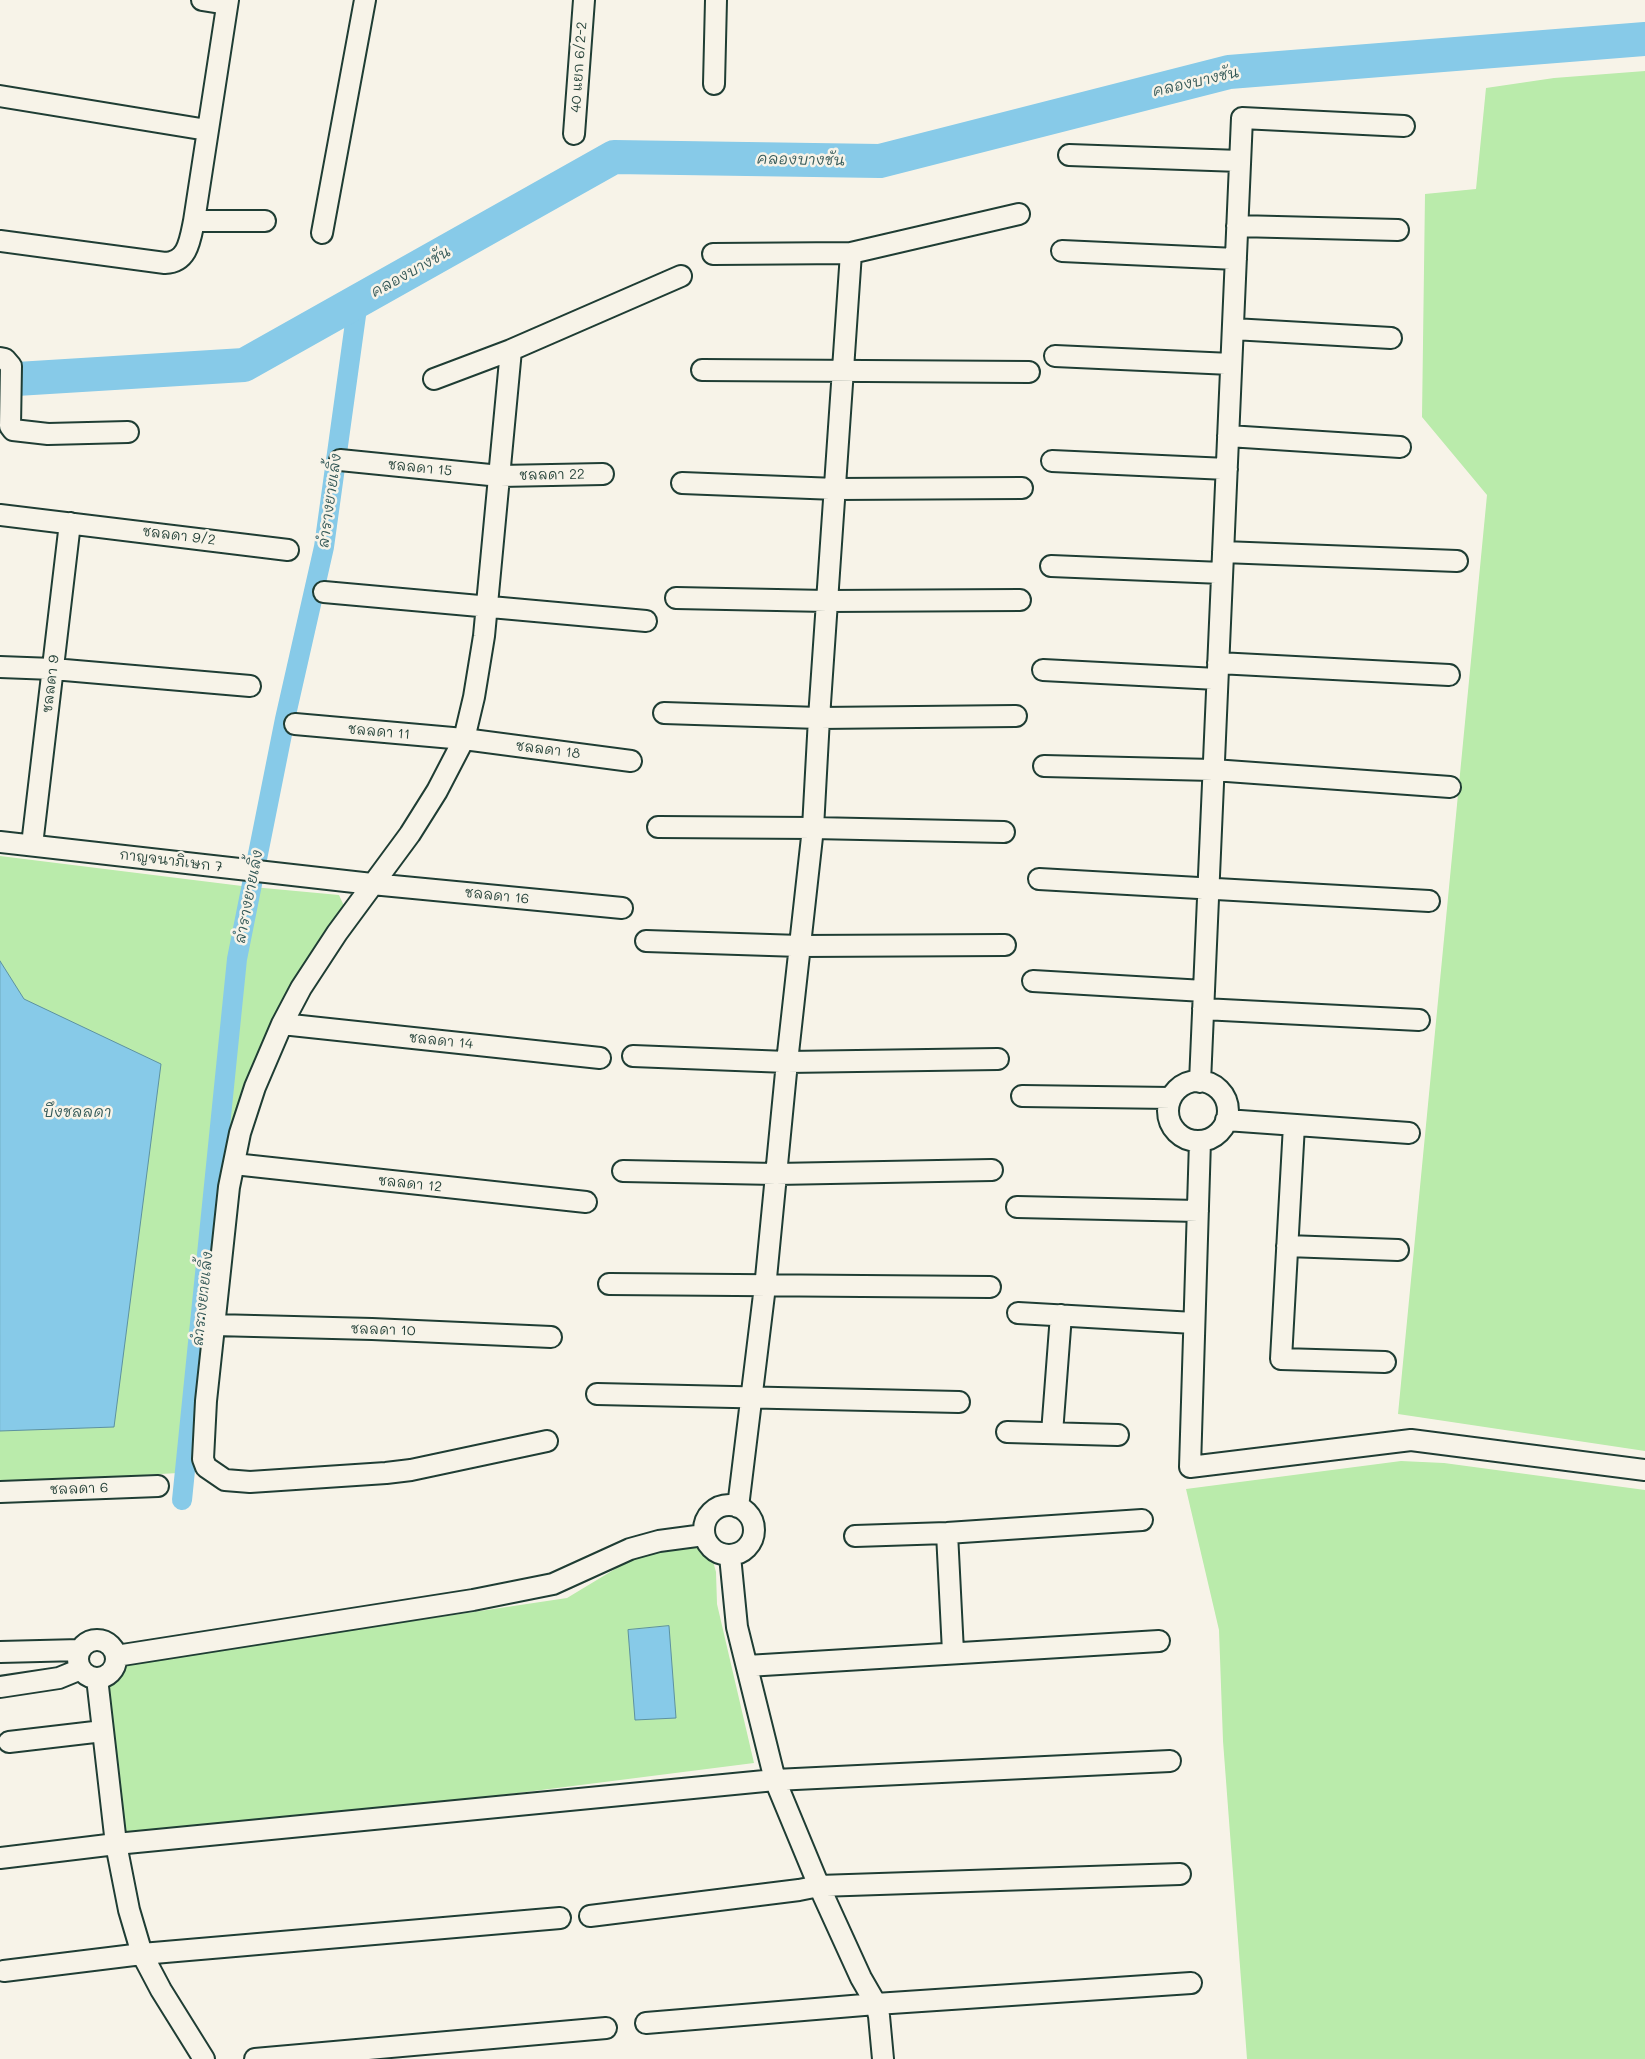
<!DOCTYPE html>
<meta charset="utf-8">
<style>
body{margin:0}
canvas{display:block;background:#f7f3e8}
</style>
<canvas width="1645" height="2059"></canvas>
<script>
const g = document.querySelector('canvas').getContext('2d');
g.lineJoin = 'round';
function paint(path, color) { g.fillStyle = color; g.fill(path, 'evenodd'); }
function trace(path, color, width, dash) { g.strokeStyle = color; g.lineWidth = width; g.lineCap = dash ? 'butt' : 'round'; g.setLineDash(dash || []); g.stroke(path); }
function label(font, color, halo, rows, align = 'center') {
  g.font = font + ' Mali,"Playpen Sans Thai",sans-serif'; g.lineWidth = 5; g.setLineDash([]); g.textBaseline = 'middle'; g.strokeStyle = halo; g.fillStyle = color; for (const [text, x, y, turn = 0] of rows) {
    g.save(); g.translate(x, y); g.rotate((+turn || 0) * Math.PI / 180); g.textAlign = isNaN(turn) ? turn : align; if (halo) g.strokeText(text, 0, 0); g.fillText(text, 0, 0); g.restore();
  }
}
paint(new Path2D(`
 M1645,71V1451L1398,1414L1487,495L1422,417L1425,194L1476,189L1486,88L1554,78Z
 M0,856L242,886L339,895L344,906L283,1014L234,1114L208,1238L196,1472L0,1483Z
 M1401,1461L1444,1463L1645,1490V2059H1247L1223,1741L1219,1630L1186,1489Z
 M690,1538L701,1548L711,1554L716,1572L717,1604L754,1763L116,1844L107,1685L120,1675L125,1664L567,1598L625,1563Z`), '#baebab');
const water = new Path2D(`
 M0,961L24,999L161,1064L114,1427L0,1431Z
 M669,1626L676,1718L635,1720L628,1630Z`);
paint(water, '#87cae8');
trace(water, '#5d92a0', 1);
trace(new Path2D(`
 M182,1500L237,959L285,719L324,547L358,301`), '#87cae8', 20);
trace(new Path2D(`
 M0,380L244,365L614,157L880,161L1229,72L1645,39`), '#87cae8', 34);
const minor = new Path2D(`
 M202,0L227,4
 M714,84L716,0
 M0,96L207,130
 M574,134L584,0
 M1069,155L1240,161
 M194,221H265
 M1237,226L1398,230
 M322,233L365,0
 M0,241L165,263C188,262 190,240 194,221L228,0
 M1062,251L1236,259
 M713,254L851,253L1019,214
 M1233,329L1391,338
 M1055,356L1231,364
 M0,358L5,359L11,366L10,426L13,430L48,434L128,432
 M702,370L1029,372
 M434,379L511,350
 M1228,436L1400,447
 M340,460L500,476L603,474
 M1052,461L1227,469
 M682,483L836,489L1022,488
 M0,515L288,550
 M1223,552L1457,561
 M1051,566L1222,573
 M324,592L646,621
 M676,598L827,601L1020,600
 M1218,663L1449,675
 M0,667L53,669L250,686
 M1043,670L1217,679
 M664,713L819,718L1016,716
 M295,724L464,739L631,761
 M1044,766L1213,770L1450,787
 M658,827L813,828L1004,832
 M0,842L372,884L622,908
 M32,845L70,523
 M1039,879L1429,901
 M646,941L800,946L1005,945
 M1033,981L1204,991
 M1203,1009L1419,1020
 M282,1024L600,1058
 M633,1056L787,1062L998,1059
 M1168 1111a30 30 0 1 1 60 0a30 30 0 1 1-60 0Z
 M1200,1082L1242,118L1404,126
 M1022,1096L1171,1098
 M1226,1120L1409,1133
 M1294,1125L1281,1359L1385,1362
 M1200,1141L1190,1467L1411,1440L1645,1470
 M234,1164L586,1202
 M623,1171L776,1174L992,1170
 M1017,1207L1198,1211
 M1287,1246L1398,1250
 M609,1284L990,1287
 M1018,1313L1194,1323
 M215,1325L372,1329L551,1337
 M597,1394L959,1402
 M1007,1432L1118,1435
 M1052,1433L1061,1315
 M547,1441L411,1470L386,1473L250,1482L225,1480L206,1467L203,1459L206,1401L229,1187L240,1133L255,1087L282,1024L301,988L337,933L410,834L437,791L464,739L474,697L484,636L511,350L681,276
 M0,1492L158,1486
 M704 1530a25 25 0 1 1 50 0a25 25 0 1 1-50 0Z
 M738,1507L766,1278L787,1062L813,828L819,718L851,253
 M947,1533L953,1652
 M855,1536L947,1533L1142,1520
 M730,1556L737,1627L775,1780L819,1886L861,1978L876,2004L879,2016L883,2059
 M78 1659a19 19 0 1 1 38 0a19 19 0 1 1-38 0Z
 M0,1652L80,1650
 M116,1656L473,1600L553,1584L630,1549L659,1541L704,1535
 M747,1666L1159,1641
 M97,1678L116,1844L129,1910L142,1954L161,1990L204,2059
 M0,1687L59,1678L81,1669
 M9,1742L103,1731
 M0,1858L116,1844L775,1780L1170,1761
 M590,1916L799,1890L819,1886L1180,1874
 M4,1971L142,1954L560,1918
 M646,2023L876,2004L1191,1983
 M255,2059L606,2028`);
trace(minor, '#1f3d34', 24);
trace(minor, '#f7f3e8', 20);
label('14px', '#1f3d34', '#f7f3e8', [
 ["40 แยก 6/2-2",579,67,-86],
 ["ชลลดา 15",420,468,6],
 ["ชลลดา 22",552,475,-1],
 ["ชลลดา 9/2",179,536,7],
 ["ชลลดา 9",51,684,-83],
 ["ชลลดา 11",379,732,5],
 ["ชลลดา 18",548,750,7],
 ["กาญจนาภิเษก 7",171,861,7],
 ["ชลลดา 16",497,896,6],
 ["ชลลดา 14",441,1041,6],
 ["ชลลดา 12",410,1184,6],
 ["ชลลดา 10",383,1330,2],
 ["ชลลดา 6",79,1489,-2]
]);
label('italic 15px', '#345958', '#f7f3e8', [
 ["คลองบางชัน",1196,82,-13],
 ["คลองบางชัน",801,160,1],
 ["คลองบางชัน",411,272,-29],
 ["ลำรางยายเลิ้ง",330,501,-82],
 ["ลำรางยายเลิ้ง",249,897,-79],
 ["บึงชลลดา",77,1112],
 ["ลำรางยายเลิ้ง",203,1299,-84]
]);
</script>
